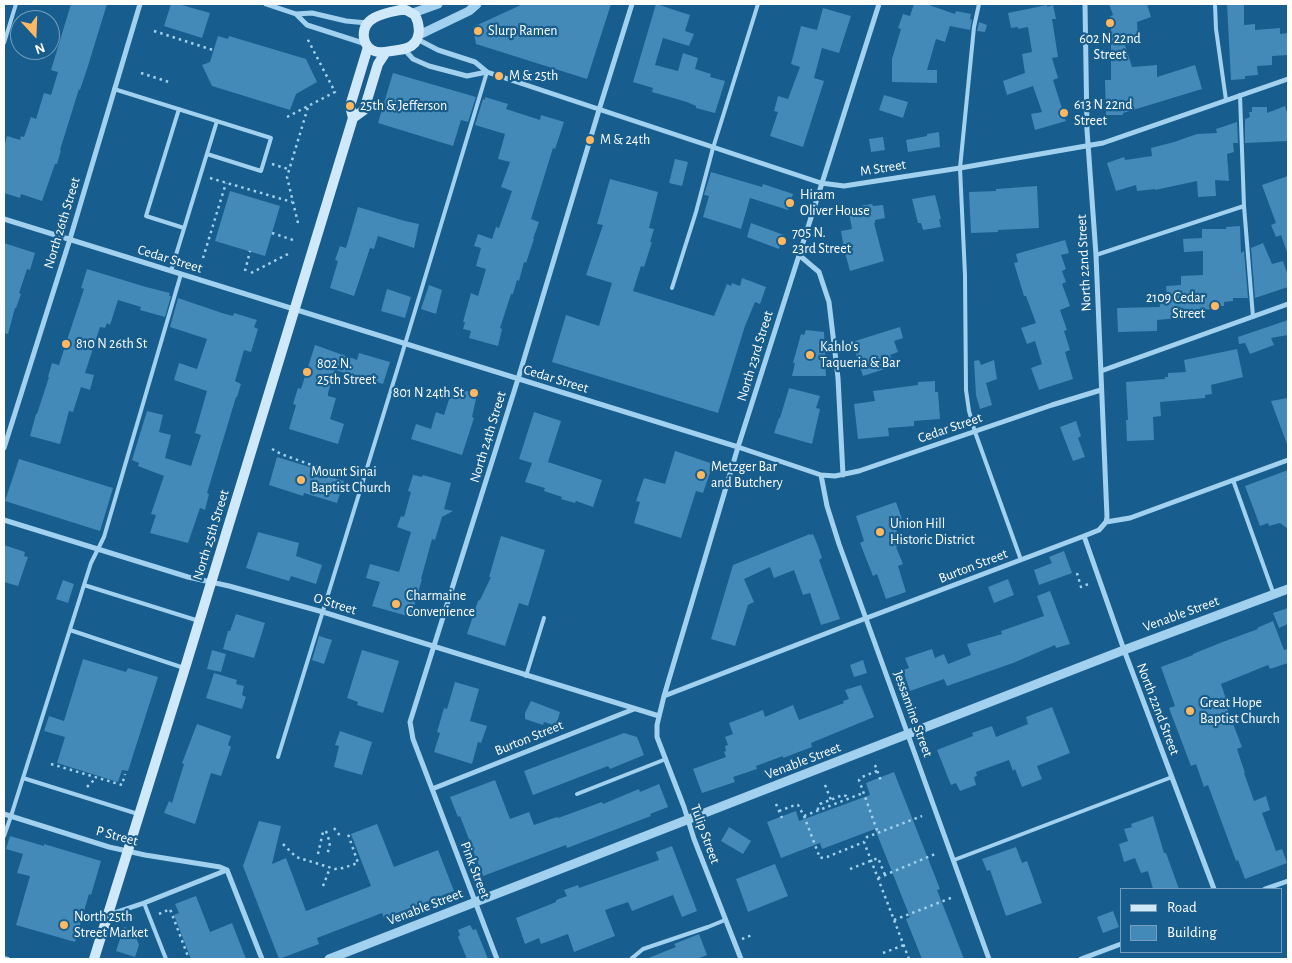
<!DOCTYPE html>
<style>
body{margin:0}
#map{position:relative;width:1292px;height:963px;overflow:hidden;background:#175d8d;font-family:"Alegreya Sans",sans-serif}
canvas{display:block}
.frame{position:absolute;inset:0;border:5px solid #fff;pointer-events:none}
.legend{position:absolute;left:1120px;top:888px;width:162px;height:65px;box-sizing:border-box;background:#175d8d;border:1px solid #749ebb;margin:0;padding:6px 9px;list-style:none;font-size:15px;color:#fff}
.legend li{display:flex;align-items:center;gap:10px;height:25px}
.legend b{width:25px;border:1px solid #749ebb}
.north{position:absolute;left:10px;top:10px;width:50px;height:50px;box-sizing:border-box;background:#175d8d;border:1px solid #749ebb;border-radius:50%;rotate:160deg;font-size:14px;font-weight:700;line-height:20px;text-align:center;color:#fff}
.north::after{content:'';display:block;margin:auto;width:18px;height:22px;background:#ffb860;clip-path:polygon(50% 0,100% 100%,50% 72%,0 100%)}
</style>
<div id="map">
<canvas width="1292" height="963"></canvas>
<div class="frame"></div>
<ul class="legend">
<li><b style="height:6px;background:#cfe9fa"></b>Road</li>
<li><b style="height:14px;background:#448ab8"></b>Building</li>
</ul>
<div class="north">N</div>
</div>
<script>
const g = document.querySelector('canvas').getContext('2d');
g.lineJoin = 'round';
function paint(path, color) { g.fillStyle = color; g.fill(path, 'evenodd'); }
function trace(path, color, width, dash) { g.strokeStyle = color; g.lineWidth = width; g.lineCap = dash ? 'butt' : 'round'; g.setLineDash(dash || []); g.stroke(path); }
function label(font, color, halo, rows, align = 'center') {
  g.font = font + ' "Alegreya Sans",sans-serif'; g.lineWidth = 4.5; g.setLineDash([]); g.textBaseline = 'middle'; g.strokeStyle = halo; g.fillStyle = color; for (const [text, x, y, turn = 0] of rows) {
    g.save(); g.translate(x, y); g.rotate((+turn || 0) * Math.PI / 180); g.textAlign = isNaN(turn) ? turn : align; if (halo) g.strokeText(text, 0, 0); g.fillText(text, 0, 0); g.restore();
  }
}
paint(new Path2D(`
 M71,4H107L88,66L80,90L79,89L60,150H61L57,164H55L42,201L21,194L20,198L4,193V147L7,136L20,140L21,136L24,137L31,117L36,119L44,93L51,95L58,72L51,70Z
 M171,4H178L210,13L202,38L164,26Z
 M523,4H611L587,79L476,44L473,27Z
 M656,4L690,15L685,31L694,34L689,46L663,38L655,65L678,71L683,53L698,58L695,69L711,74L710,77L725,81L715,113L696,108V106L687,102L652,92L653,88L633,82Z
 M914,4H926L955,14L956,11L971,14L970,19L972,20L970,30L950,26L945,42L936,39L927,70H937V83L892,82V59L901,29L898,28L903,14L910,16Z
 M1109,4H1147L1151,17L1137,22L1138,40L1125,45L1132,67L1157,65V77L1195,65L1202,89L1123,113V115H1106L1105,80H1111V24L1109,17L1113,15Z
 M1227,4H1244V25L1255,24V30L1280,28V34L1288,33V55L1272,56V65L1257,66L1258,75L1245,76V79L1231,80Z
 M1047,5V7L1053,5L1056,19H1052L1058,57L1052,58L1058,78L1053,80L1066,121L1035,130L1031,114L1042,112L1033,86L1007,95L1003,81L1025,73L1022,54L1032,52L1028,27L1018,29V27L1011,28L1008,13Z
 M823,8L851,16L839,53L822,48L814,78L824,81L803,147L770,136L778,112L774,111L778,96L788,99L800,67L791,64L801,26L817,30Z
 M979,22L987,25L985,32L977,31Z
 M218,36L228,39L229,36L306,59L317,82L296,94L290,110L212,86L202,65L210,62Z
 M393,73L476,97L468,122L461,120L453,146L378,123Z
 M884,95L908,102L903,118L879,110Z
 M485,97L508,104L506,109L540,120L541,115L564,122L555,149L553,148L531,219L539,222L533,239H534L526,263L524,262L519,281L517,280L513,294H511L500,328L502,329L498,346L469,338L471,331L463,329L465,322H463L471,293L478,296L486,269L476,266L481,248L474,246L478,234L492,239L496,227L499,228L512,191L501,187L510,162L498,159L505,134L475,125L483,99L485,100Z
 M1285,106L1288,115V141L1245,143V119L1250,117L1249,112H1252V107H1267V113Z
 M1237,122L1238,143H1233L1234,152L1227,154L1229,181L1215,180L1216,196L1198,197L1197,181L1155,190V189L1137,191L1136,185L1116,191L1107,163L1124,157L1125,160L1152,156L1151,148L1174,142L1197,134L1217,133L1216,129Z
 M939,132L940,147L908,152L906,140L927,136V134Z
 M883,137L885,150L871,152L869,139Z
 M675,159L688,162L682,186L669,183Z
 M711,172L762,187L763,184L793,194L788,210L750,198L741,229L703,217L709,196L704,195Z
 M1288,176V251L1287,252L1281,235L1276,237L1271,225L1276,223L1262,185Z
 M610,179L658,192L649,228L654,229L650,242H652L644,267L641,266L633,291L714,316L727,284L731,286L732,283L740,286L742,278L766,287L760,304L755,302L745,326L718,413L552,362L566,315L599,326L612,283L586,275L603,225L597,224Z
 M1037,186L1039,228L998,230V232L971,233L969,192L996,191V189Z
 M230,191L280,206L265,256L215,241Z
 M935,195L941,219H939L941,227L923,230L921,223H918L912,199Z
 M872,204L873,206L883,205L885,218L875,220V223H874L884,261L850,271L844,249L841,231L852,229L848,208Z
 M358,207L405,221L419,224L414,248L378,236L374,249L370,248L354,296L330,288L338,261L335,260L340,246L346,248Z
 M751,223L784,235L779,249L747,237Z
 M1240,226L1241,253L1244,251L1248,298H1233V301L1224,302V306H1214V309L1199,310L1200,315L1178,316V318L1157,320V331L1118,332L1117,308L1160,307L1159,297L1167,296L1166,286L1181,285V276L1203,275V251L1184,252L1183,239L1202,238V229H1226V227Z
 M1065,240L1069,253L1061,255L1066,269L1062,271L1066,282L1062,284L1070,306L1060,310L1067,330L1064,331L1070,350L1065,352L1073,379L1039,390L1031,368L1042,364L1035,341L1027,344L1021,328L1036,323L1026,296H1024L1014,263L1018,262L1016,254Z
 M4,243L35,253L30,270L27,269L19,293L21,294L16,308H15L8,334L4,333Z
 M1263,243L1272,264L1283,261L1288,276V287L1255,298L1251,248Z
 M87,269L146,287L170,293L169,296H171L165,317L140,310L141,307L118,300L110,325L107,323L105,328L100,327L85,373L94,375L90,390L81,387L73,412L69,411L60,444L30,436L36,414H37L49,377H48L52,363L59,365L67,340L84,289L81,288Z
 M429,285L442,290L436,314L421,309Z
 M387,289L411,297L405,318L381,311Z
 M178,298L222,313L233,316L234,313L257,320L254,327L258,329L251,352L244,350L235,381L241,384L237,397H236L207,493L209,494L205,510L200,508L188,543L150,533L156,515L151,514L164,476L138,466L139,463L132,460L147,411L163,415L159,432L171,435L165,458L191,466L201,435L195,433L207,391L174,380L179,363L197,369L207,339L170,327Z
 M1288,320V335L1271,338L1274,345L1250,354L1245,343L1239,344L1238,337Z
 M900,327L903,338L894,341L898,352L890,355L894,366L863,376L856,354L859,353L855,341Z
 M806,330L824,332L826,376H792L795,363H793L801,334L804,335Z
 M315,345L357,360L359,353L390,362L383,384L335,370L328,393V396L336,398L330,419L344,424L338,444L289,429L296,405L293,404L298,388L301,389Z
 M1237,349L1243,377L1211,385L1212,394L1205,395V398L1160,402L1161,416L1153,417L1154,440L1127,441L1126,420H1128L1126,382L1165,379V377H1168V373L1186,372L1184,360Z
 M979,360L981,365L994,360L997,379L986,383L992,405L980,409L976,395L974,361Z
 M935,381V392H938L940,419L914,421V426L888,428L889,436L858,439L854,404L875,401L873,391L918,385V382Z
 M453,387L477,394L472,417L474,418L462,455L411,439L416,424L431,429L436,412L444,415Z
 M789,388L820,396L816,408L820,409L812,444L774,433L779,418H780Z
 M1288,398V444H1287L1271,401Z
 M534,412L561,421L548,462L602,480L593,507L576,501L575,503L561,499L562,497L544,491L545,488L525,482L532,463L519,459Z
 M1076,421L1081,436L1078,438L1085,457L1073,461L1060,427Z
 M675,451L713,464L703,493L696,491L681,538L634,523L640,502L636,501L644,478L665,484Z
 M277,457L313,468L312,472L344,481L337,503L304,493L303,496L269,485Z
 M19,459L113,488L100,531L5,501Z
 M1288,470V529L1280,523L1269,526L1268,523L1260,526L1245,486Z
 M413,475L422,477L423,475L451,483L444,509L453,511L442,517L435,540L432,539L421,579H422L411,617L372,606L380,582L366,578L370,564L399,572L411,532L397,527L401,516L404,517L411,492L408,491Z
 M896,502L902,519L893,522L902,545L896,547L903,564L898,566L906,592L886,599L877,574L873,576L860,543L864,541L856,516Z
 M258,532L299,543L296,556L322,565L316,584L291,576L289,581L246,568Z
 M810,534V535L813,534L818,546L822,558L819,560L840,619L821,625L810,593L803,595L794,570L774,578L770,567L744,579L754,602L748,605L735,646L711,639L733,565Z
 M501,536L545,550L528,606L519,603L505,646L467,634L478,601L480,600L491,577H489Z
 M4,545L25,552L24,556L28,557L18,586L4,582Z
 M1064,551L1072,573L1039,585L1034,570L1052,563L1049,557Z
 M1008,579L1014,595L994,603L988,587Z
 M63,580L74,584L68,603L56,599Z
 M1050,591L1070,644L1056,648L1055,645L1013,663L947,686L944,679L910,691L903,670L909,668L905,658L932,649L935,658L944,654L948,664L971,655L967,644L1002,634L1001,631L1044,616L1037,596Z
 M1288,608V624L1279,628L1273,613Z
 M236,614L265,623L254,658L223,649L228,631H230Z
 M1273,621L1284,650L1288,649V663L1270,669L1268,665L1221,684L1226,699L1224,700L1242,747L1237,749L1245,773H1244L1254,801L1266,796L1270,810L1262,813L1276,851L1282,849L1287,863L1245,879L1238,860L1236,861L1208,785L1204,787L1196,764L1191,766L1169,708L1175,706L1161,667L1193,655V654L1220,643L1258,629L1257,628Z
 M319,636L332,640L324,664L312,660Z
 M212,650L226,654L221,672L207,669Z
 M362,650L399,661L383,713L357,705L358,702L347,698Z
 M83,659L126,672L128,668L158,677L128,771L122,770L118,782L57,763L65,737L44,731L49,716L64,721Z
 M863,660L867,673L854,677L850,665Z
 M214,673L237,680L236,684L244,686L242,695L246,697L242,709L206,698Z
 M455,682L479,689L470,721L487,726L481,743L478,742L472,764L434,752L440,733L437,732L444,708L447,709Z
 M861,685L874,717L811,743L812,747L783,758V756L756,766L757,769L733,777L735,782L702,793L693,769L726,757L724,752L726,751L725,746L728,745L725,737L733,734L729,723L763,710L765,717L793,705L799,720L844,703L843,701L849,699L845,690Z
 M531,701L560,712L556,726L544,722L543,725L525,719V713Z
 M1052,707L1070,753L1037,766L1042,779L1022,787L1015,769L1013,771L1009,760L976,772L977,776L974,777L976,785L960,791L956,783L951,785L937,750L952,744L973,736L972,733L992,726L996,737L1028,724L1026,717Z
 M197,724L231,736L228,745L231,747L221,776L211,773L195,824L164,813L169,801L172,803L184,764L182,763Z
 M340,731L372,742L362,775L334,767L339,746L335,745Z
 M624,733L637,737L644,755L610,769L608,766L533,795L524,771Z
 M894,772L940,889L937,890L964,959H922L906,919L910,917L875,829L822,849L820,843L781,858L767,822L796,811L799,821L870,795L866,783Z
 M495,780L510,819L529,812L534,825L557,817L558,818L602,802L603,804L639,789L640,792L659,784L668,807L650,814L651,816L567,848L566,845L483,876L460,816L458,817L450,797Z
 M1153,816L1164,853H1166L1179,889H1153L1148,871L1141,873L1135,858L1124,862L1119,844L1128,841L1124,829L1132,827L1131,824Z
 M259,821L281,826L272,864L286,858L306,911L371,886L351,834L377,824L394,867L438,850L454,891L384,918L382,913L317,938L319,944L279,959L243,866Z
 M729,827L751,841L743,854L721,841Z
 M10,836L44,846V844L101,861L91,895L89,894L75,942L16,925L30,876L17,873L23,854L6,849Z
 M672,846L697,911L682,917L673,895L632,911L628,902L605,910L615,936L574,952L568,934L541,944L539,938L525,944L516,918L556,902V900L567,896L564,890L578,885L579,888L659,860L656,852Z
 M1016,847L1022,863L1027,861L1042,903L1006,916L990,870L987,871L982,859Z
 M775,864L788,896L748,912L736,879Z
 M196,896L210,932L232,923L246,959H191L174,915L179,913L175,904Z
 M1113,911L1119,927L1103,933L1097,917Z
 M470,925L473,930L476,929L488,959H467L458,937L460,935L458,930Z
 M124,927L133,930L139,945L135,957L116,951Z
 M699,934L707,955L697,959H646L676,947L674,944Z`), '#448ab8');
trace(new Path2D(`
 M154,31L213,50
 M141,73L169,82
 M287,117L335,92L307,38
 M272,164L288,169
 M210,178L292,202
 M298,223L287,177L308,107
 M272,233L293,240
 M203,258L226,183
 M245,271L250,251
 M251,273L288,254
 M272,449L281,454L317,467
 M1077,573L1081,587L1091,583
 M51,764L122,785L125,774
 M875,765L881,781
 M877,771L862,777L859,780L878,833
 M825,785L831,800
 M87,787L96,778
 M776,804L782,818
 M818,810V807L820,804L843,795L846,796L849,799
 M779,811L795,805H798L804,816L820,858L827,857L864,842
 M804,816L863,793
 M334,828L341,837
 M326,831L330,843L327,856
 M283,844L296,857L335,869L343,868L358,863L348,834
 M318,854L323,832
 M850,869L878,858L885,875
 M878,878L935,854
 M323,886L330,868
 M159,914L170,909L189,959
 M894,920L951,898
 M742,939L752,935
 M883,953L904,945
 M909,959L864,842L867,837L922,816`), '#a2d1ef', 2.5, [2.5, 4]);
trace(new Path2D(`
 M979,4L974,27L960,168L965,275L966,390L969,411L975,432L1021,560
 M1215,4L1216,29L1226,100
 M4,43L16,4
 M114,89L271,138L261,171L207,154
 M1240,95L1244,206L1253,317
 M179,109L146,216L184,228
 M1096,255L1244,206
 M171,271L217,121
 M672,288L696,212L713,148L758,4
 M1233,480L1274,595
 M84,585L199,621
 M70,630L184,668
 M526,676L544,618
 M278,757L399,364L487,72
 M23,778L138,814
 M577,794L666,759
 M4,836L11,816L84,585L91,563L104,537L181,274
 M954,860L1172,777
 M144,903L166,959
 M4,958L8,959
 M631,959L643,949L708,927L725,920`), '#a2d1ef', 4);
trace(new Path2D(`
 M266,4L296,14L312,13L346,21L367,23
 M1085,4L1087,130L1096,255L1107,517L1106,522
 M296,14L307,25L366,44
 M417,39L438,50L475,62L487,72L821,183L844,186L960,168L1103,143L1288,79
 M404,49L413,59L429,66L467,76L487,72
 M4,219L738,447L821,475L835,476L859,471L1052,405L1101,390
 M799,255L819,272L829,302L838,378L843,475
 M1101,371L1288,304
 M4,448L70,239L140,4
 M821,475L827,506L839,544L989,959
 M4,520L188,577L229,586L323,612L659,716
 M1084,536L1124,650L1214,889
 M664,696L848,625L1084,536L1099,530L1106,522L1130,518L1288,460
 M432,789L634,709
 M4,814L109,847L145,855L220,867L227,870
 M227,870L262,959
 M1265,889L1288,881
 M108,915L144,903L227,870
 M497,959L413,739L410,722L518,379L599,110L632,4
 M741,959L694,839L684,807L657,737V725L664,696L738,447L879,4
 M1081,959L1121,944`), '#a2d1ef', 5);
trace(new Path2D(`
 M413,13L438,4
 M419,35L469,11L477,4
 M329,959L1124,650L1288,589`), '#a2d1ef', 9);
trace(new Path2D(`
 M400,10H406L415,15C421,27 421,43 407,48C402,50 396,50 391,51C385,52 379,54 372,50C368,48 365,43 364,38C361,17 385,13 400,10Z
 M353,118L364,110L378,64L386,52
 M94,959L185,668L353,118L350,106L368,47`), '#cfe9fa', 10);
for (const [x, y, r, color] of [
 [1110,23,5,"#ffb860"],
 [478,31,5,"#ffb860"],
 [499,76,5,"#ffb860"],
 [350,106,5,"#ffb860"],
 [1064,113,5,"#ffb860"],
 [590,140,5,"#ffb860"],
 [790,203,5,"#ffb860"],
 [782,241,5,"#ffb860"],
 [1215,306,5,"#ffb860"],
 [66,344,5,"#ffb860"],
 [810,355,5,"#ffb860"],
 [307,372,5,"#ffb860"],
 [474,393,5,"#ffb860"],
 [701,475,5,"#ffb860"],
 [301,480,5,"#ffb860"],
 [880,532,5,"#ffb860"],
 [396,604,5,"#ffb860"],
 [1190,711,5,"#ffb860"],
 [64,925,5,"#ffb860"]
]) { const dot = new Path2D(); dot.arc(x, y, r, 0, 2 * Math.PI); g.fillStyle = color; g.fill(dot); trace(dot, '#175d8d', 2); }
label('14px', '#fff', '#175d8d', [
 ["Slurp Ramen",488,31],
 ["602 N 22nd",1110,39,"center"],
 ["Street",1110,55,"center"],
 ["M & 25th",509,76],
 ["613 N 22nd",1074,105],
 ["Street",1074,121],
 ["25th & Jefferson",360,106],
 ["M & 24th",600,140],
 ["Hiram",800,195],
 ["Oliver House",800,211],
 ["705 N.",792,233],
 ["23rd Street",792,249],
 ["2109 Cedar",1205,298,"right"],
 ["Street",1205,314,"right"],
 ["810 N 26th St",76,344],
 ["Kahlo's",820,347],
 ["Taqueria & Bar",820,363],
 ["802 N.",317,364],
 ["25th Street",317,380],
 ["801 N 24th St",464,393,"right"],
 ["Metzger Bar",711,467],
 ["and Butchery",711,483],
 ["Mount Sinai",311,472],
 ["Baptist Church",311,488],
 ["Union Hill",890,524],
 ["Historic District",890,540],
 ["Charmaine",406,596],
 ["Convenience",406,612],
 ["Great Hope",1200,703],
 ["Baptist Church",1200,719],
 ["North 25th",74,917],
 ["Street Market",74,933]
], 'left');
label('14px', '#fff', '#175d8d', [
 ["M Street",883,168,-9],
 ["North 26th Street",62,223,-73],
 ["Cedar Street",170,259,17],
 ["North 22nd Street",1084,263,-93],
 ["North 23rd Street",755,356,-73],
 ["Cedar Street",556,379,17],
 ["Cedar Street",950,428,-19],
 ["North 24th Street",488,437,-73],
 ["North 25th Street",211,535,-73],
 ["Burton Street",973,566,-21],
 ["O Street",335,604,17],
 ["Venable Street",1181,614,-20],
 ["North 22nd Street",1158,709,69],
 ["Jessamine Street",913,714,70],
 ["Burton Street",529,738,-22],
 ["Venable Street",803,761,-21],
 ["Tulip Street",705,834,70],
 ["P Street",117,836,15],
 ["Pink Street",475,870,69],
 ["Venable Street",425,907,-21]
]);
</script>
